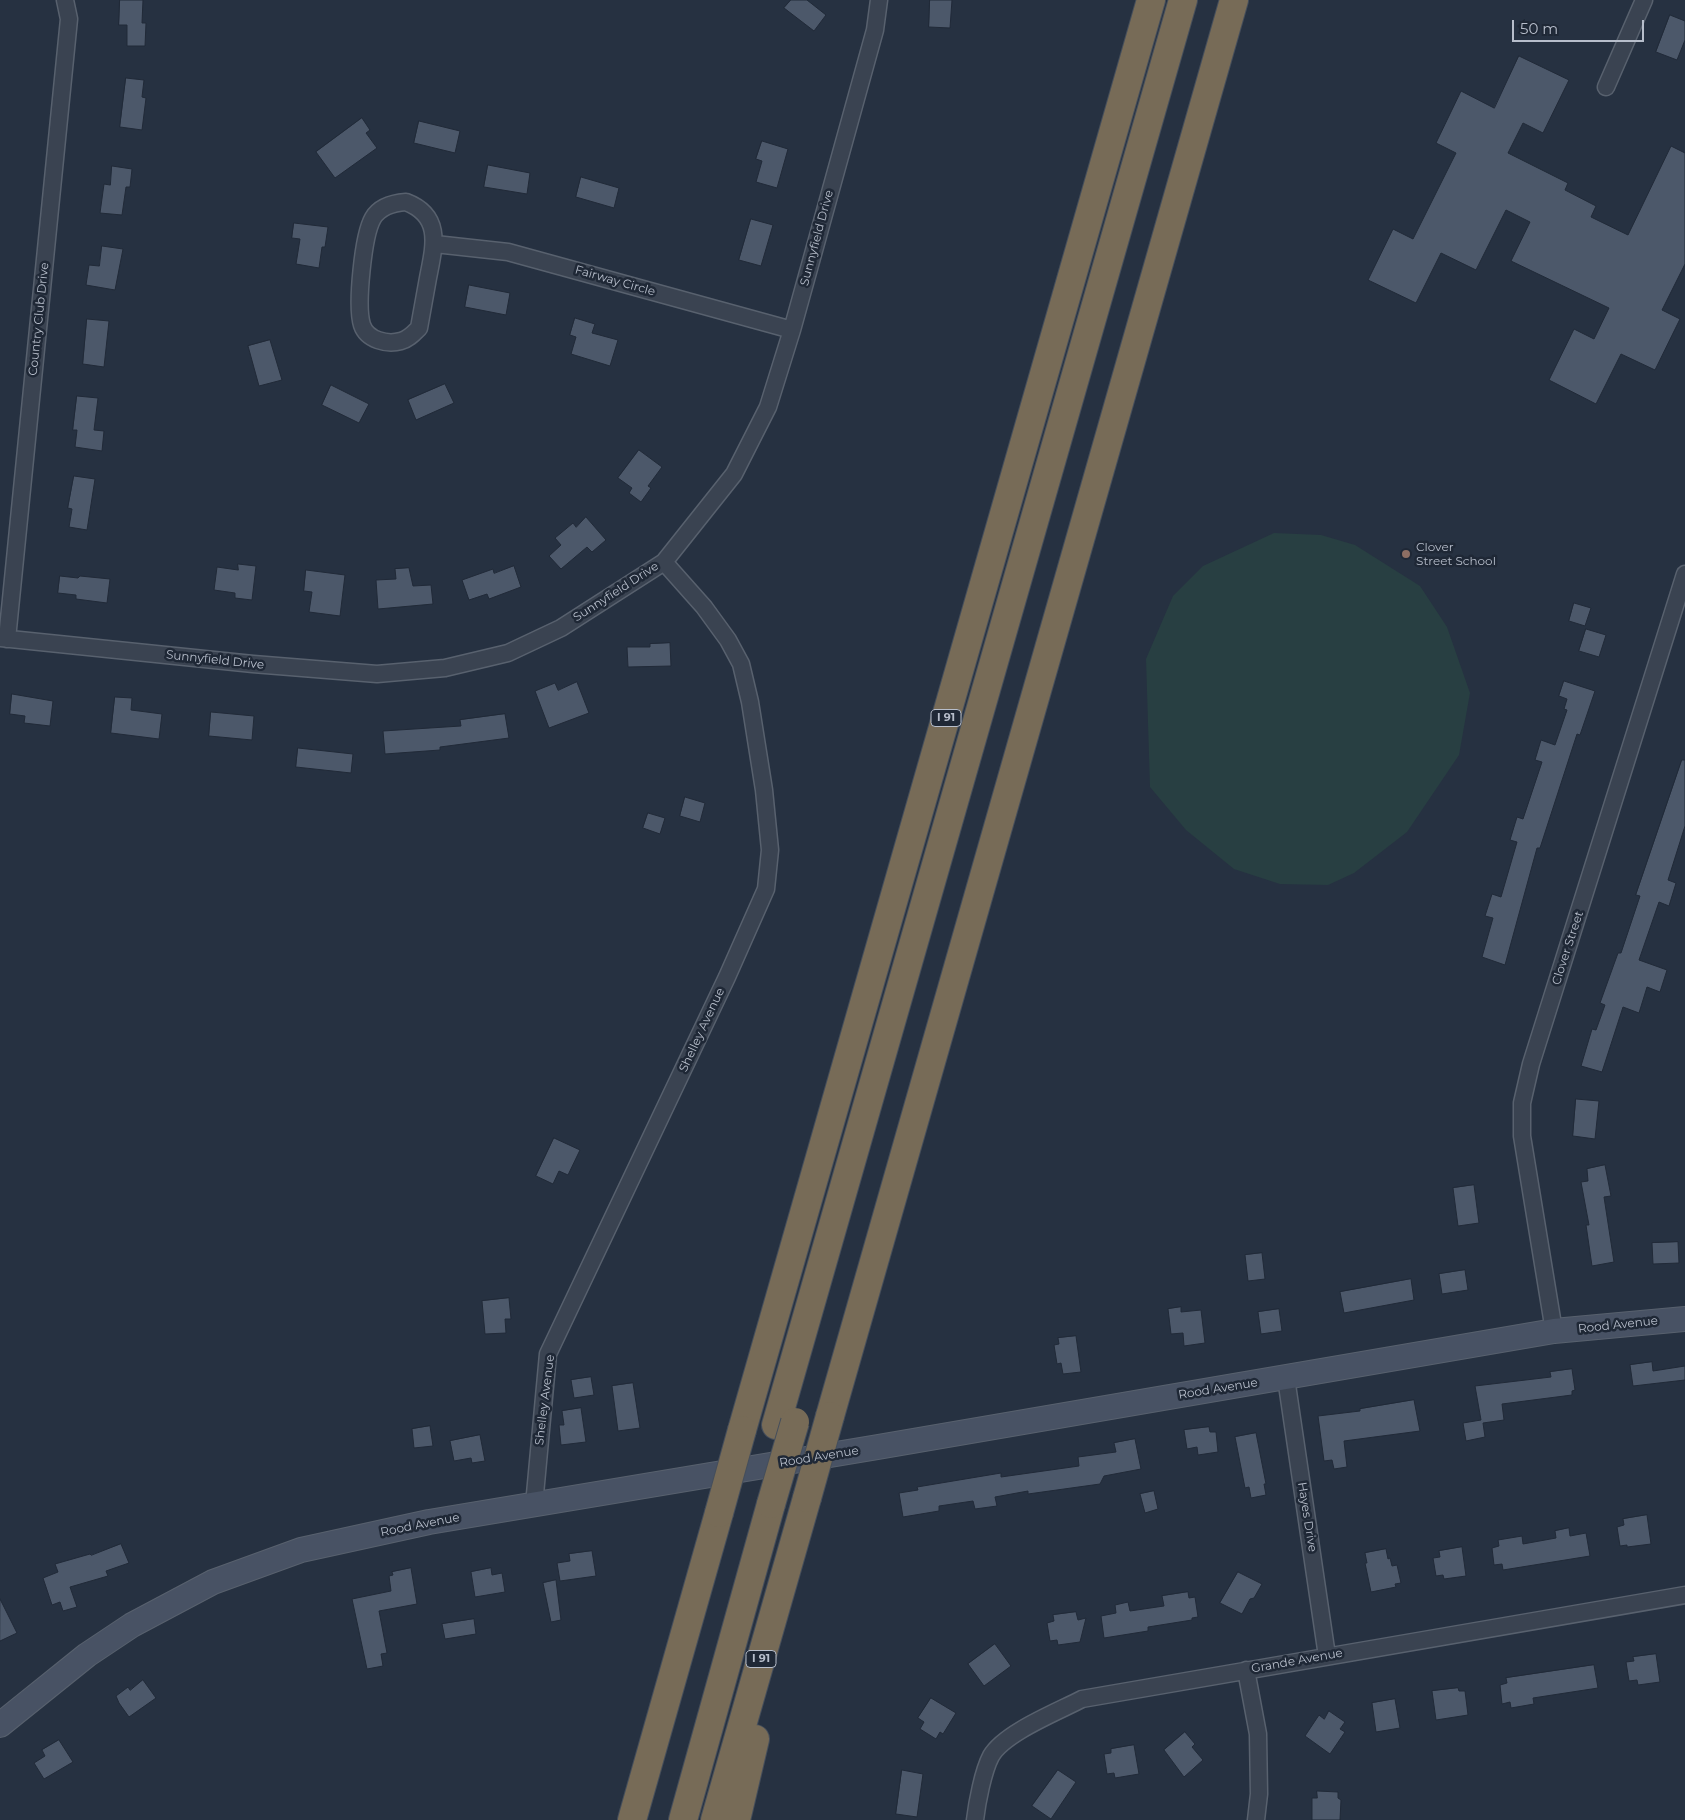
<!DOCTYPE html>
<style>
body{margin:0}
#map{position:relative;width:1685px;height:1820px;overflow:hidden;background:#263141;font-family:Montserrat,sans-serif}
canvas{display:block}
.scale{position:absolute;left:1512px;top:20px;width:132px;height:22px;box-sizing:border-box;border:2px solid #b7becb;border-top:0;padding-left:6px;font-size:15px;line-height:18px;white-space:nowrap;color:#b7becb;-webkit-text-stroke:4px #1f2836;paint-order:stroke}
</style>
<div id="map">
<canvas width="1685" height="1820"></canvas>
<div class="scale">50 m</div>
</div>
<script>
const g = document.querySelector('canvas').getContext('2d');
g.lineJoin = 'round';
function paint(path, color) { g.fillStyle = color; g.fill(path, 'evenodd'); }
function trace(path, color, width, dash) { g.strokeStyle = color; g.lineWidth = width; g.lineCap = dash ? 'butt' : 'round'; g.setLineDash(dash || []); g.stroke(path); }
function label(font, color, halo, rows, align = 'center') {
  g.font = font + ' Montserrat,sans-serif'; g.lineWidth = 5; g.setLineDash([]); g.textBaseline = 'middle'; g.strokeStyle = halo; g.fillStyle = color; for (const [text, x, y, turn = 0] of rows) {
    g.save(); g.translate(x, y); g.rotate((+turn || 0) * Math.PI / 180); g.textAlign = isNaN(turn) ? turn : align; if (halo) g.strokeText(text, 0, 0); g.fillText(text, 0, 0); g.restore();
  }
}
paint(new Path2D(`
 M1274,533L1321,535L1355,545L1420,586L1447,627L1470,693L1459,755L1407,832L1354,873L1328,885L1280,884L1234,869L1186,830L1150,787L1146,659L1173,596L1203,566Z`), '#283f42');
const building = new Path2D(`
 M120,0H143L142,23H146L145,46H127V25H119Z
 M791,0H807L826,15L814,31L784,8Z
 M930,0H952L950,28L929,27Z
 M1670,15L1685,21V40L1677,60L1656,52Z
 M1519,56L1569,80L1543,133L1523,123L1508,153L1568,183L1565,190L1596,206L1591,217L1628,235L1671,146L1685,153V264L1662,310L1680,319L1655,370L1621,354L1596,404L1549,380L1574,329L1594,339L1609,308L1511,261L1530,222L1506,210L1476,270L1441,253L1416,303L1368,280L1393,229L1413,239L1456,153L1436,143L1461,91L1494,108Z
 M126,78L144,80L142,97L146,98L142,130L120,127Z
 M362,118L370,130L366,133L377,148L335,178L316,152Z
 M419,121L460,131L455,153L414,143Z
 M762,141L788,149L777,188L756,182L762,161L756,159Z
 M488,165L530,173L527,194L484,187Z
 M112,166L132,169L130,187H126L122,215L100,213L104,184L110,185Z
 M581,177L619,188L614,208L576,197Z
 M751,219L773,225L761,266L739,260Z
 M294,223L328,227L325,247H322L319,268L296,264L300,239L292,238Z
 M102,246L123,249L115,290L86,285L89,265L99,266Z
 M469,285L510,293L506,315L465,307Z
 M575,318L595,324L592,333L618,340L610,366L571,354L576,337L570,335Z
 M87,319L109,321L104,367L83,364Z
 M270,340L282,380L259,386L248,346Z
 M445,384L454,403L416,420L408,400Z
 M331,385L369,404L359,423L322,405Z
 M77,396L98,398L94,430L104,431L102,451L75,447L77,430H73Z
 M639,450L662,467L648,486L651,488L641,502L629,493L632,488L618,478Z
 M74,476L95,479L87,530L69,527L72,509L68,508Z
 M586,517L606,540L592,552L587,547L561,569L549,556L561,545L555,538L573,523L576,527Z
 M238,564L256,566L252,600L235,598V593L214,590L217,567L238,570Z
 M514,566L521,587L489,599L487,594L469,600L462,580L493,569L494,573Z
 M409,568L413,586L431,585L433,604L378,609L376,580L396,579L395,569Z
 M306,570L345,575L340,616L309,612L312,592L304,591Z
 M60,576L78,578L80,576L110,579L107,603L76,599V595L58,593Z
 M1574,603L1591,608L1585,626L1569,621Z
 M1586,629L1606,635L1599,657L1579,651Z
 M670,643L671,666L628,667L627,647H650V644Z
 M1564,681L1595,691L1580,735L1577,734L1540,848H1537L1505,965L1482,957L1493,918L1485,916L1492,894L1501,897L1517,842L1510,840L1517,817L1523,819L1542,762L1535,760L1541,740L1555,745L1567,710L1564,709L1567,699L1559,696Z
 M577,682L589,713L549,728L535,691L555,683L558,690Z
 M12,694L53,701L50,726L24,723L25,716L10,714Z
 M115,697L132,698L131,710L162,714L159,739L111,733Z
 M211,712L254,716L252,740L209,736Z
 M505,714L509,738L440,747V750L385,754L383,731L461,726L460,720Z
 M298,748L353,754L351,773L296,767Z
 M1682,760H1685V826L1668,880L1676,883L1669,906L1659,902L1639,960L1667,970L1660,992L1647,987L1639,1013L1623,1007L1602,1072L1581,1066L1592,1029L1596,1030L1605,1005L1600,1003L1618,953H1621L1640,896L1636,895Z
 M685,797L705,803L700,822L680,816Z
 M648,813L665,818L660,834L643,828Z
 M1576,1099L1599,1101L1595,1139L1573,1136Z
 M554,1138L580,1150L568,1175L559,1171L553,1184L536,1176Z
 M1605,1165L1611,1196L1604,1197L1614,1262L1592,1266L1586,1225H1589L1581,1182L1588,1181L1587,1169Z
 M1474,1185L1479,1223L1458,1226L1453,1188Z
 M1678,1242L1679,1263L1653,1264L1652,1243Z
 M1262,1253L1265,1279L1248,1281L1245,1255Z
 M1465,1270L1468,1290L1442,1294L1439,1274Z
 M1411,1279L1414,1300L1344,1313L1340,1292Z
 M509,1298L511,1319H505L506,1333L485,1334L482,1301Z
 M1181,1307V1312L1201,1310L1205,1343L1184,1346L1183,1333L1171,1334L1168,1309Z
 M1279,1309L1282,1331L1261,1334L1258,1312Z
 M1076,1336L1081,1372L1063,1374L1061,1363L1057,1364L1054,1345L1059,1344L1058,1338Z
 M1652,1362L1653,1371L1685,1366V1380L1633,1386L1630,1365Z
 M1572,1369L1575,1390L1572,1391V1395L1502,1404L1504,1420L1483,1423L1485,1437L1466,1441L1463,1423L1481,1420L1475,1386L1551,1377L1550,1372Z
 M591,1377L594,1395L574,1398L571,1380Z
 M633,1383L640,1428L618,1431L612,1386Z
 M1414,1400L1420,1431L1344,1441L1347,1467L1334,1469L1332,1460L1324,1461L1318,1416L1360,1411V1409Z
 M581,1408L586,1442L561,1445L559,1425H564L562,1411Z
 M430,1426L433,1446L414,1448L412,1429Z
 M1209,1427L1210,1432H1216L1218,1452L1198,1455L1197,1447L1187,1449L1184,1430Z
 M1256,1433L1266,1484H1264L1266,1495L1251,1498L1249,1487L1245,1488L1235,1437Z
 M480,1435L485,1461L472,1463L471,1458L454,1461L450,1441Z
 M1135,1439L1141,1469L1104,1476L1100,1484L1028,1494V1491L995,1497L997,1506L975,1509L973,1501L939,1506V1511L903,1517L899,1493L918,1490L917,1487L1001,1473V1477L1079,1466L1078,1457L1116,1452L1114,1443Z
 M1154,1491L1158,1509L1145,1513L1140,1494Z
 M1647,1515L1651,1544L1627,1547V1545L1620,1546L1617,1527L1624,1525L1623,1519Z
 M1569,1528L1570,1536L1586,1533L1590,1556L1503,1570L1502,1564L1494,1565L1492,1548L1499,1546L1498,1540L1522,1536L1523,1544L1556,1538L1555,1531Z
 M121,1544L129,1563L106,1571L108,1576L70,1587L77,1607L63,1611L60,1602L52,1605L43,1578L58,1572L55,1564L90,1554L91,1555Z
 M1462,1547L1466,1576L1444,1579L1443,1575L1436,1576L1433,1558L1440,1557L1439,1551Z
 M1386,1549L1388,1559L1390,1558L1392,1566L1397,1565L1401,1583L1395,1584L1396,1587L1371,1592L1365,1563H1367L1365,1553Z
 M592,1551L596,1576L560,1581L557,1563L570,1561L569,1554Z
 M411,1568L417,1604L379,1611L387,1653L381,1654L383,1666L367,1669L352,1599L391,1591L389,1576L393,1575L392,1572Z
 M491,1568L492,1575L502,1573L505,1592L475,1597L471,1572Z
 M1238,1572L1262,1584L1254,1598L1250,1599L1242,1614L1220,1603Z
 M556,1580L561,1620L551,1622L543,1583Z
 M1188,1592L1189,1598L1195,1597L1198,1617L1192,1618V1620L1148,1627V1631L1104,1638L1101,1616L1116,1613L1115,1605L1128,1602L1130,1611L1164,1606L1162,1596Z
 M0,1599L17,1633L0,1641Z
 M1076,1612L1078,1620L1086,1618L1080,1642L1058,1645L1057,1640L1050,1641L1047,1623L1054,1621L1053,1615Z
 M474,1619L476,1634L445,1639L442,1624Z
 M995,1644L1011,1666L984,1686L968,1664Z
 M1656,1654L1660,1682L1638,1685L1637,1680L1629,1681L1626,1662L1634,1661L1633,1657Z
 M1594,1665L1598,1688L1533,1698L1534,1704L1511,1708L1510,1702L1502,1704L1500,1685L1507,1683L1506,1678Z
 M143,1680L156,1698L129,1717L119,1703L116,1696L128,1687L130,1690Z
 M1458,1688L1459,1691H1465L1468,1715L1436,1720L1432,1691Z
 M931,1698L956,1713L943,1734L940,1732L936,1739L920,1729L924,1722L918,1718Z
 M1395,1699L1400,1728L1376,1732L1372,1703Z
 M1329,1711L1345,1722L1340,1729L1345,1732L1330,1754L1305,1736L1319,1715L1324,1719Z
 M1185,1732L1195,1744L1192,1747L1203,1760L1184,1777L1164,1750Z
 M59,1740L73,1762L44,1779L34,1763L45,1756L42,1750Z
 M1134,1745L1139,1774L1115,1778L1114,1773L1107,1774L1104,1754L1111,1753V1749Z
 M902,1770L923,1774L917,1817L896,1814Z
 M1058,1770L1076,1782L1051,1819L1032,1806Z
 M1317,1791L1338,1792V1798L1341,1800L1340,1820H1312V1798H1317Z`);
paint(building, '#4c586a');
trace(building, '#212a38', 1);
const street = new Path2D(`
 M1606,87L1644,0
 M406,202C443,216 434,247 428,278C425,294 422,311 419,328C414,333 409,339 401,341C387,345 367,340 362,325C356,306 363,235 373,218C380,206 393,203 406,202Z
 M435,244L508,252L792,330
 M0,638L253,664L377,674L445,668L508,653L561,628L664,562L734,474L768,407L792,330L875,30L879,0
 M7,639L69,19L65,0
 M1554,1331L1522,1136V1103L1531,1064L1685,574
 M1286,1378L1327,1656
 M534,1505L548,1354L727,977L766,889L770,850L764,790L750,702L741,664L728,640L704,607L664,562
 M1246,1670L1258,1734L1259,1794L1256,1820
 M975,1820C977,1803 983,1771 991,1756C1004,1733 1057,1712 1082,1699L1685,1595`);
const secondary = new Path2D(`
 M0,1725L87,1655L132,1625L213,1582L301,1550L429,1522L878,1447L1554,1331L1685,1319`);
const highway = new Path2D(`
 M830,1416L1234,0
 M776,1425L1183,0
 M742,1430L1151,0
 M632,1820L719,1513
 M683,1820L771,1504
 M715,1820L807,1498
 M736,1820L755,1739`);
trace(street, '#58616e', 19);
trace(secondary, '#58616e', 26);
trace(highway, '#454e5b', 30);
trace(street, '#3a4351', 16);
trace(secondary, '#485264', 24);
trace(highway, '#776b57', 28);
const highwayBridge = new Path2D(`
 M807,1498L830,1416
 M771,1504L795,1422
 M719,1513L742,1430`);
trace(highwayBridge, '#454e5b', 30, []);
trace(highwayBridge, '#776b57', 28);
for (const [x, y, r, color] of [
 [1406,554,5,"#8d6e63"]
]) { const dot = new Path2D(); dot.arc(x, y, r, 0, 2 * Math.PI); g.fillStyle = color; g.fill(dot); trace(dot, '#1f2836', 2); }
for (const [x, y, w] of [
 [946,718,30],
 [761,1659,30]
]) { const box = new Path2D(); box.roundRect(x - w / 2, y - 8.5, w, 17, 4); g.fillStyle = '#1f2836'; g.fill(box); trace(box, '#b7becb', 1); }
label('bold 11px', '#b7becb', null, [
 ["I 91",946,718],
 ["I 91",761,1659]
]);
label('12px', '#b7becb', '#1f2836', [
 ["Sunnyfield Drive",817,238,-75],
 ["Fairway Circle",615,281,16],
 ["Country Club Drive",39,319,-84],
 ["Sunnyfield Drive",616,592,-33],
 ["Sunnyfield Drive",215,660,6],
 ["Clover Street",1568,948,-72],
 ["Shelley Avenue",702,1030,-65],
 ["Rood Avenue",1618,1325,-6],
 ["Rood Avenue",1218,1389,-9],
 ["Shelley Avenue",545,1400,-83],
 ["Rood Avenue",819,1457,-9],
 ["Hayes Drive",1307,1517,81],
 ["Rood Avenue",420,1525,-11],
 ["Grande Avenue",1297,1661,-10]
]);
label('12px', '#b7becb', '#1f2836', [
 ["Clover",1416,547],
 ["Street School",1416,561]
], 'left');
</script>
